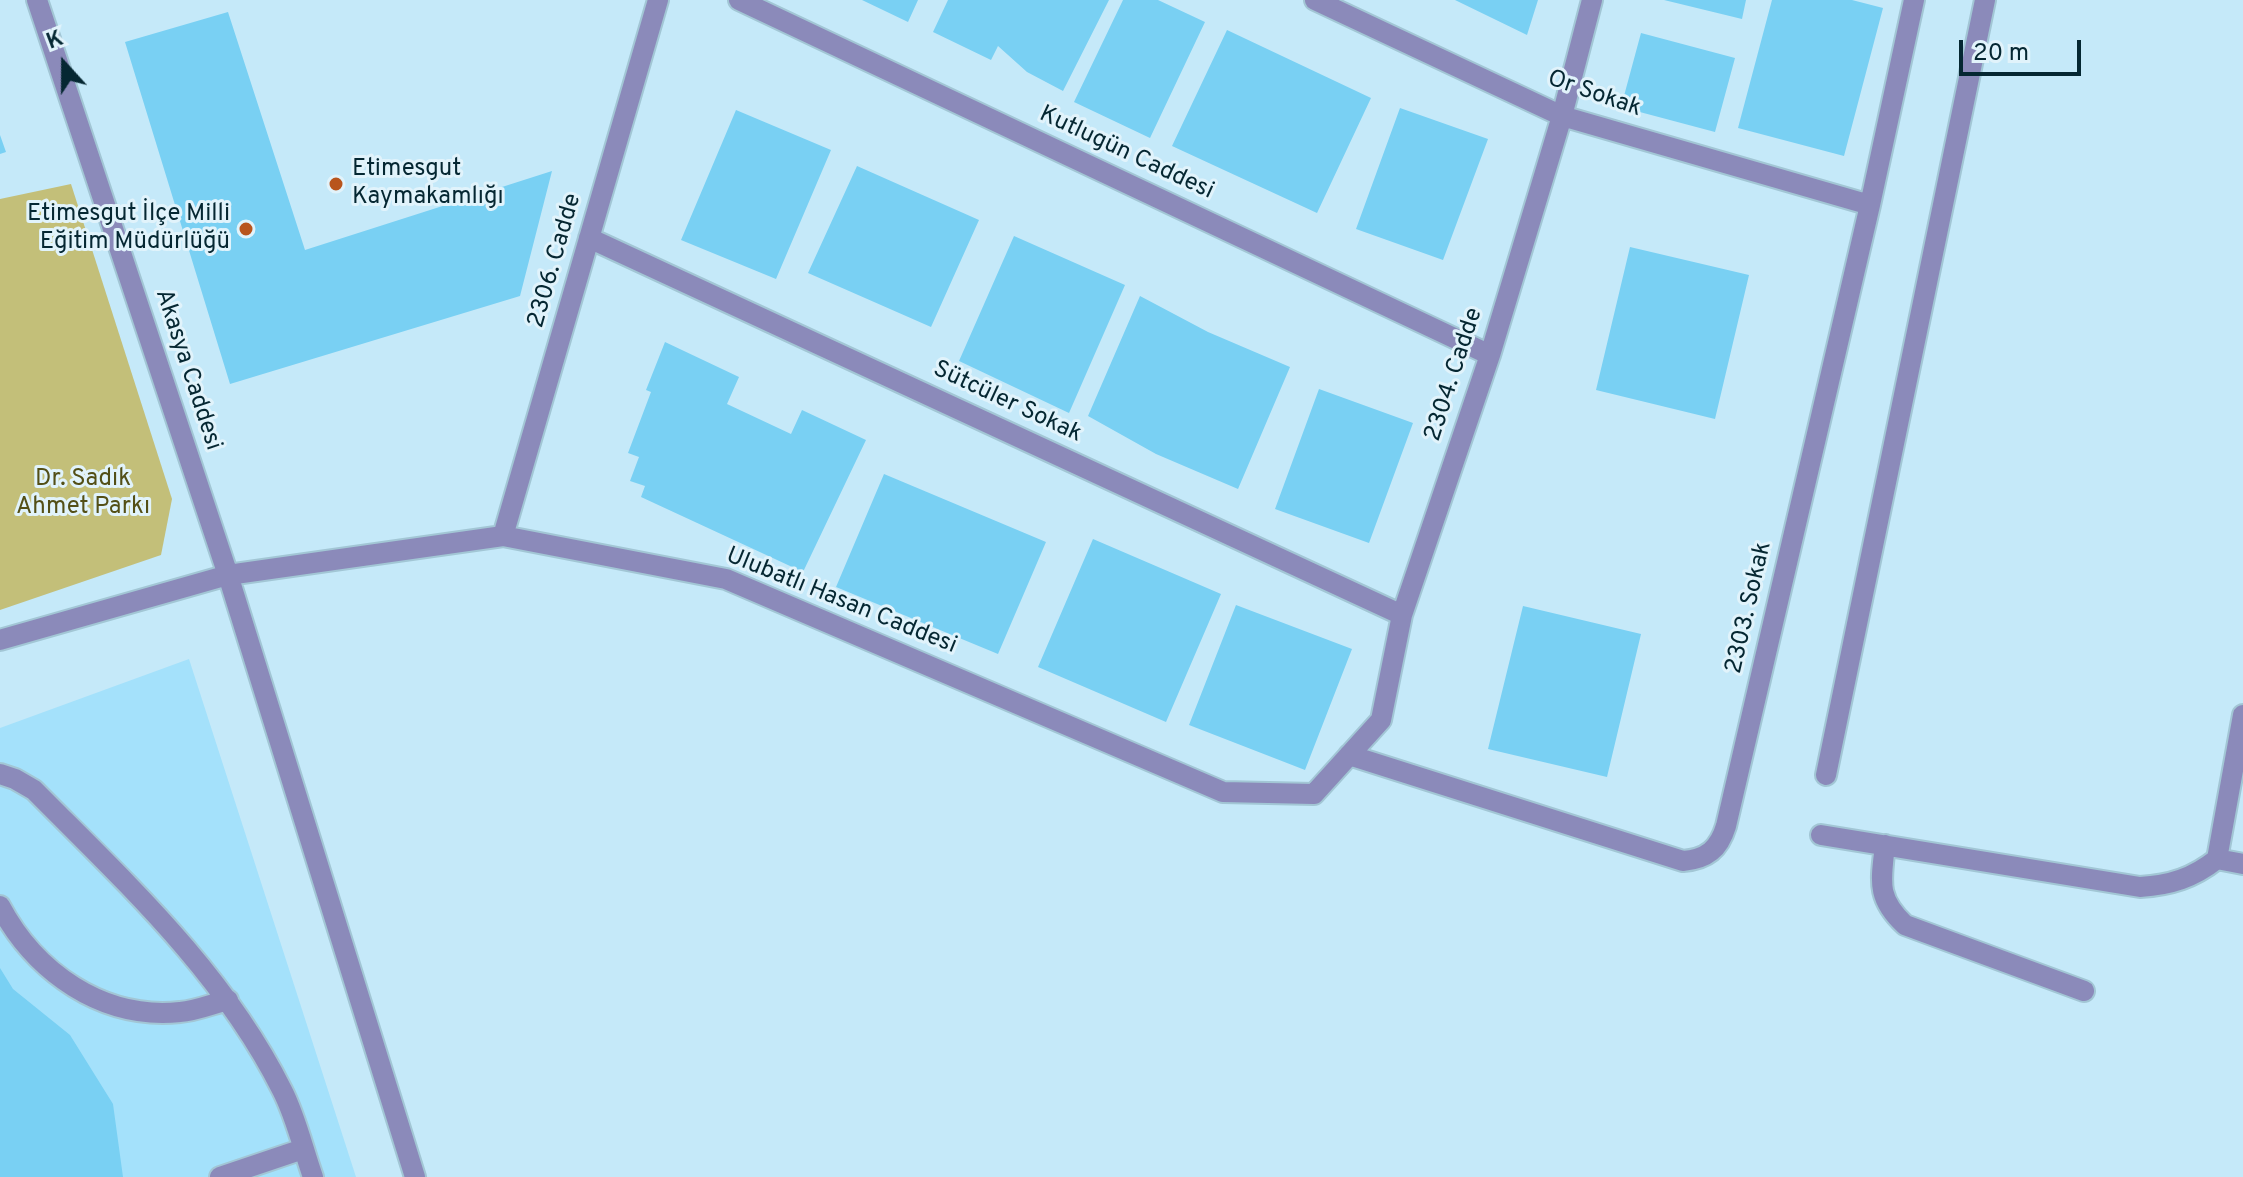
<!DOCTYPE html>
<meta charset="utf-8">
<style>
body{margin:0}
#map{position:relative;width:2243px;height:1177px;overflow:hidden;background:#c5e9f9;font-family:Overpass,sans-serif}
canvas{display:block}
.north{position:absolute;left:24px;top:24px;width:80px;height:80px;-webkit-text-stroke:6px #e1f3fb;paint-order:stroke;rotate:339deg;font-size:22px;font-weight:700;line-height:32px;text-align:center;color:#052732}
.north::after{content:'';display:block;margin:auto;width:28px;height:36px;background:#052732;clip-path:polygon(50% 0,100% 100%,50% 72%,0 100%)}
.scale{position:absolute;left:1959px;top:40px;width:122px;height:36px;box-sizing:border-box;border:4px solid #052732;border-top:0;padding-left:10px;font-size:24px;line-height:28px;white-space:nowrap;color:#052732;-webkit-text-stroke:6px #e1f3fb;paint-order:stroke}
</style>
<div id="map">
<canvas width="2243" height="1177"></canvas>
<div class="north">K</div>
<div class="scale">20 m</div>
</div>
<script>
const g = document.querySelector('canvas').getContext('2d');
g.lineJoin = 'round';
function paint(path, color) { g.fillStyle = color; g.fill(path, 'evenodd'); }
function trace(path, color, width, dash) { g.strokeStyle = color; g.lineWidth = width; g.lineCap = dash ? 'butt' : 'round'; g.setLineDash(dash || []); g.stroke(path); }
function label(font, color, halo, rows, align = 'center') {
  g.font = font + ' Overpass,sans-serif'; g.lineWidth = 6; g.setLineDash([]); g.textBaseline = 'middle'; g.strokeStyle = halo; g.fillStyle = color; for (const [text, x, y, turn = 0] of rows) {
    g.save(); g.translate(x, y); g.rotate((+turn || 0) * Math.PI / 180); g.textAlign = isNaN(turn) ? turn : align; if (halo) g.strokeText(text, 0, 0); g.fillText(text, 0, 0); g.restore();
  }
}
paint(new Path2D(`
 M189,659L356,1177H0V728Z`), '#a4e1fb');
paint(new Path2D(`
 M71,184L172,499L161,555L0,610V199Z`), '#c3bf79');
paint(new Path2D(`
 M862,0H918L908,22Z
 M948,0H1109L1063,91L1027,72L998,46L991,60L933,32Z
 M1123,0H1158L1205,22L1150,138L1074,102Z
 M1455,0H1538L1527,35Z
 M1664,0H1746L1742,19Z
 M1772,0H1852L1883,8L1844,156L1738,128Z
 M228,12L305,250L552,171L520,296L230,384L125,42Z
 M1227,30L1371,98L1317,213L1172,146Z
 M1641,33L1735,58L1715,132L1621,107Z
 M1400,108L1488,139L1443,260L1356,229Z
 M736,110L831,150L776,279L681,240Z
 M0,135L6,152L0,154Z
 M857,166L979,220L931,327L808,273Z
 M1014,236L1125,285L1069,413L959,361Z
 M1630,247L1749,275L1715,419L1596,390Z
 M1140,296L1208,332L1290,367L1238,489L1156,454L1088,416Z
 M665,342L739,377L727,404L791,434L802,410L866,440L803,572L641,497L645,486L630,481L639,457L628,453L651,392L646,390Z
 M1319,389L1413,423L1369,543L1275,509Z
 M884,474L1046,542L998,654L836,587Z
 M1093,539L1221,594L1166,722L1038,667Z
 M1236,605L1352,649L1305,770L1189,725Z
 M1523,606L1641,634L1607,777L1488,749Z
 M0,968L13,989L70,1035L113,1104L123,1177H0Z`), '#79d0f3');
const minor = new Path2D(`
 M37,0L228,575L415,1177
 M739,0L1490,355
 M1315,0L1562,116L1870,205
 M589,238L1402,615
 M503,536L658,0
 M0,640L228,575L503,536L726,579L1223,792L1314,794L1381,720L1402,615L1490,355L1562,116L1592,0
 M2243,715L2217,859L2243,864
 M1349,755L1683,861C1707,859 1719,849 1726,826L1870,205L1914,0
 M0,774L15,779L34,790C126,883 223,972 282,1090C296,1117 303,1149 313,1177
 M1826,775L1985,0
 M1821,835L2140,887C2171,885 2193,878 2217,859
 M1885,845C1881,881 1876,898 1905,925L2084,991
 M0,906C35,972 102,1020 180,1012C196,1011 212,1004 228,1000
 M220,1177L303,1149`);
trace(minor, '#a2c6d5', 24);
trace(minor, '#8b8aba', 20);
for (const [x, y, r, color] of [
 [336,184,8,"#b8551d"],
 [246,229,8,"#b8551d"]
]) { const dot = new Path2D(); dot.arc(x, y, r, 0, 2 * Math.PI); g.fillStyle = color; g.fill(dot); trace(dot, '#e1f3fb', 3); }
label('24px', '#052732', '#e1f3fb', [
 ["Or Sokak",1594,95,19],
 ["Kutlugün Caddesi",1126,154,25],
 ["2306. Cadde",556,261,-74],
 ["Akasya Caddesi",187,370,72],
 ["2304. Cadde",1455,375,-72],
 ["Sütcüler Sokak",1007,403,25],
 ["Ulubatlı Hasan Caddesi",841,602,22],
 ["2303. Sokak",1750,608,-77]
]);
label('24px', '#052732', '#e1f3fb', [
 ["Etimesgut",352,170],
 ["Kaymakamlığı",352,198],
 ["Etimesgut İlçe Milli",230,215,"right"],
 ["Eğitim Müdürlüğü",230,243,"right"]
], 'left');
label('24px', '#534f16', '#e1f3fb', [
 ["Dr. Sadık",83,480],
 ["Ahmet Parkı",83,508]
]);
</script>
